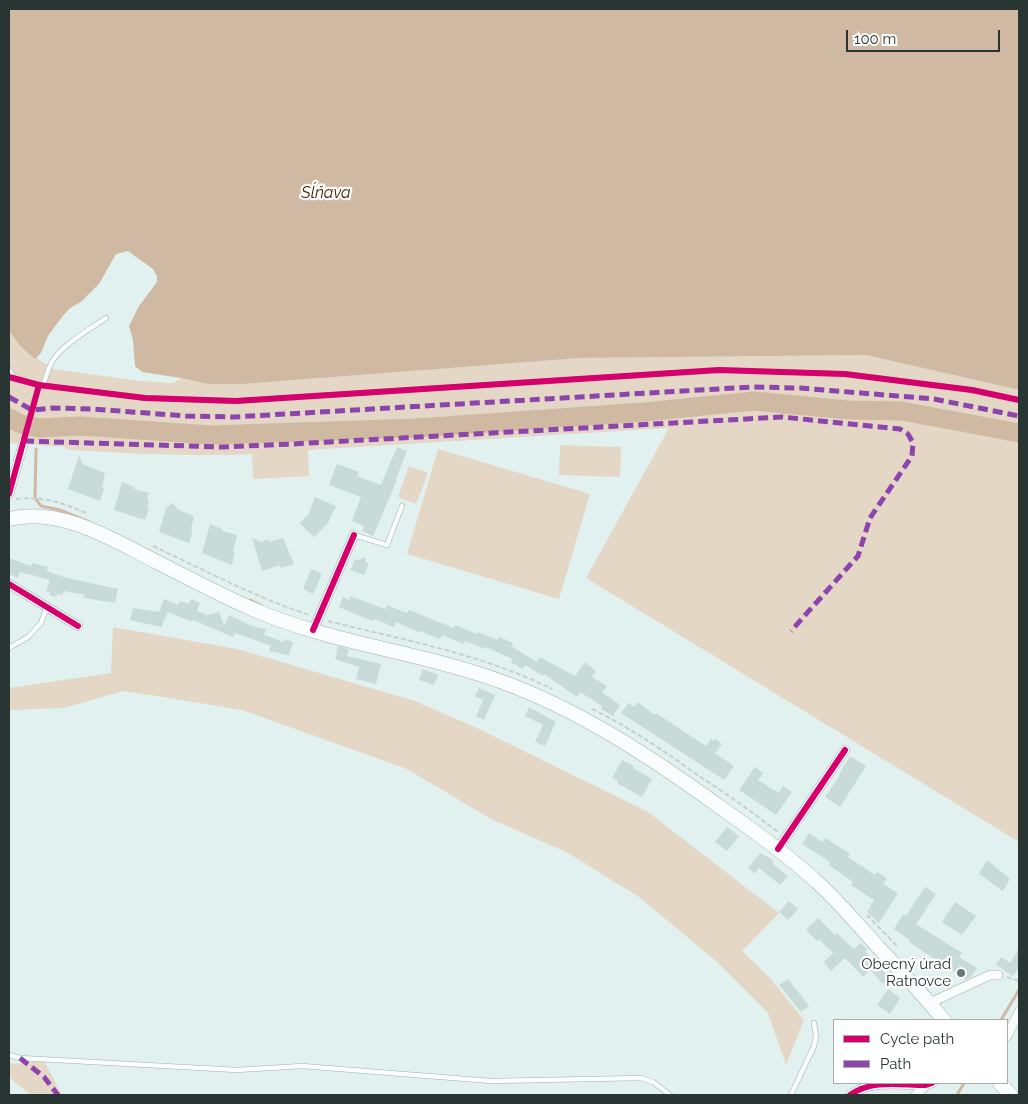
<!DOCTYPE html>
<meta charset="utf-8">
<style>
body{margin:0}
#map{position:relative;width:1028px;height:1104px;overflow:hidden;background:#e1f1ef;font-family:Raleway,sans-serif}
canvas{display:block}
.frame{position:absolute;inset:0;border:10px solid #293533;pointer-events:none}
.legend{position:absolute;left:833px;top:1019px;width:175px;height:65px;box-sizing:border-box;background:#fff;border:1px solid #a9aead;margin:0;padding:6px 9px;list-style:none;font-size:15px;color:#293533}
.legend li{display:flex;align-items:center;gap:10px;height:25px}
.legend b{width:25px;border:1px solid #a9aead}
.scale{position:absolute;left:846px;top:30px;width:154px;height:22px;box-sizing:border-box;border:2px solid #293533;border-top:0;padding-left:6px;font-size:15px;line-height:18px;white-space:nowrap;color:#293533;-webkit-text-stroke:4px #fff;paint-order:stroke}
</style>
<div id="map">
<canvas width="1028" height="1104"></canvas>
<div class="frame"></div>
<ul class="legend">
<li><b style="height:6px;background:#d6006c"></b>Cycle path</li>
<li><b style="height:6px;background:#8e44ad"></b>Path</li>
</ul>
<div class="scale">100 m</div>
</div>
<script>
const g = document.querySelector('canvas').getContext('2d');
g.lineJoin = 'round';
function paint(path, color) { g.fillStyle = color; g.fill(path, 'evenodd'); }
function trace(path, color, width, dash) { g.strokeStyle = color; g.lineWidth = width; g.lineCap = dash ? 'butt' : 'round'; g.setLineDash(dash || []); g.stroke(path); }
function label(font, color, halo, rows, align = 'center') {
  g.font = font + ' Raleway,sans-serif'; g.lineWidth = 4.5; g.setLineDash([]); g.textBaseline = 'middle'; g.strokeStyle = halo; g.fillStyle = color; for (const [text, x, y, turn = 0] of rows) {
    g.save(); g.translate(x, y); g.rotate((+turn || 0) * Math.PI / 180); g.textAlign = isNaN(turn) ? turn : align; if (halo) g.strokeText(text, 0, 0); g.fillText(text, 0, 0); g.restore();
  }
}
paint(new Path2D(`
 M9,330L24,349L52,369L141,381L173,383L181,378L208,384L580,358L866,355L1019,390V842L586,578L669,428L308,450L309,476L253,479L252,454C191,457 130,453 70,450L64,447L10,443Z
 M560,445L621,447L620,477L559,475Z
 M438,449L590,494L559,599L407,554Z
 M409,466L428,473L416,504L398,497Z
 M113,627L237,649L415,701L477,728L648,812L779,913L742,951L769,977L804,1020L786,1065L768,1013L716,961L639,897L568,853L491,819L407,769L242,710L182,700L123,691L64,708L9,710V688L111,673Z
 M44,1061L62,1095H31L9,1077V1064Z`), '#e4d7c6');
paint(new Path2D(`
 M9,9H1019V390L866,355L580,358L241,384H208L181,378L142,372L135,366L133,340L129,326L139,306L157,282V276L153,269L128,251L116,254L99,284L81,302L70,308L62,317L48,336L41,353L35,359L20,346L9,330Z`), '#d0b9a3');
trace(new Path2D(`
 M38,434L39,428
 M36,449L35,498L41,506L60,510L89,522
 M250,600L262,606
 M1001,1020L1019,990
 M957,1095L964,1083`), '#d0b9a3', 3);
trace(new Path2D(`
 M9,418L21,424L39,428L81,426L211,435L416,428L644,412L754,401L848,410L902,411L1019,433`), '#d0b9a3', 19);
paint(new Path2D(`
 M397,447L407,451L396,479L397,480L373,536L362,531L364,526L352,521L361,497L329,485L337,464L359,472L357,476L381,485Z
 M79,455L83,464L105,473L102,488L104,489L100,501L68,489Z
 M122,482L135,487L134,489L149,493L147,500L149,501L147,508L149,509L145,520L114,510Z
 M315,497L336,506L328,523L314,537L299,523L308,515Z
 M172,503L179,510L194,516L191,530L193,531L189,543L159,532L166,508Z
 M210,524L222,529V531L237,535L233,551L235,552L232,565L202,553Z
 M252,538L261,542L268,539L269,542L283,538L294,564L281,568L280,565L262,571Z
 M365,557L366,563H369L364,575L351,570L355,559L359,560Z
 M9,558L31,566L32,563L48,567L47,571L67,578L118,589L115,603L84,598L85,595L64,591L62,595L57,594L56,597L49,595L50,592L46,591L50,580L20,572L18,578L9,574Z
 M311,569L322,574L313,594L303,589Z
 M350,596L385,609L387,605L407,613L409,610L454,628L455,625L477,634L478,632L497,640L499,637L513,643L511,646L537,662L540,657L575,676L585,662L596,671L592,677L607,686L602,692L620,705L613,716L601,709L602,706L580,692L577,697L544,674L543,676L525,665L523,669L511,662L512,659L486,647L485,649L465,641L463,644L442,635L440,639L419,631L418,632L396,622L394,627L374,619L372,621L339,607L343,597L349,600Z
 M164,599L178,605L180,601L189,604L191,599L200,603L197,611L207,615L219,612L224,626L229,615L252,626L266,629L264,635L284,642L285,639L293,642L289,655L269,651L271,646L235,633L233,637L193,620L192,622L168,612L161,627L130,620L133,608L159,612Z
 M338,646L349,649L347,656L381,664L376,684L356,679L359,667L335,659L337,654L339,655L336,654Z
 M423,669L438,675L434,685L419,680Z
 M479,688L495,695L484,720L476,717L483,700L475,696Z
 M637,702L655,715L656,713L706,746L711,739L713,741L715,739L722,744L715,753L734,766L724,780L621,713L629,703L634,707Z
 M529,707L556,722L545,746L535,742L543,725L525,716Z
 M850,756L866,766L840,807L825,797L840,775L839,774Z
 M622,760L634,766L633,768L652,779L642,797L617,783L618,781L612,778Z
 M755,767L763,773L758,780L775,791V790L779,793L783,786L792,792L776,815L739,790Z
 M727,827L739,836L727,851L715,842Z
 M809,833L822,842L825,838L850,854L848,857L875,875L877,872L887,878L883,884L898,893L879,923L867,912L874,900L851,885L853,882L829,865L830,862L802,844Z
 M760,853L773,860V864L788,876L780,885L759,868L755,874L748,868Z
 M987,860L1010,879L1003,891L979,874Z
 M925,887L936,894L916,924L962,953L959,957L977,968L971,977L966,980L909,942L910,940L894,929L903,914L906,916Z
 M789,901L798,909L788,920L779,912Z
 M955,902L976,916L962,935L942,922Z
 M818,918L835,935L837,933L854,949L861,943L867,949L865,951L890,978L883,984L870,970L863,977L845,958L831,971L824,962L833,953L819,939L817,941L806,930Z
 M1019,949V967L1013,976L996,965L1001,957L1010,963Z
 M788,979L809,1006L801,1012L779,985Z
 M888,989L900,998L890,1014L877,1005Z`), '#c8dbd9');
const lane = new Path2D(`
 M9,370L15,379
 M9,377L39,385L145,398L236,401L719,370L845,374L972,390L1019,400
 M43,386C46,377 48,368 53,360C64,344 90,329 106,318
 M24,441L39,385
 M354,535L387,545L402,506
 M9,648L28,637L41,623L47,606
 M9,1055L20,1058L237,1070L302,1066L491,1081L641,1078L653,1082L670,1095
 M791,1095L814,1046L816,1036L814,1023`);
const street = new Path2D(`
 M9,494L24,441
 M9,584L78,626
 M313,630L354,535
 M778,849L845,750
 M930,1003L990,975H998
 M1007,1036L1019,1012
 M850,1095C873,1079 899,1085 926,1085L932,1083
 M916,1095L926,1085`);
const secondary = new Path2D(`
 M9,519C60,506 113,540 157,562C188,578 219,594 250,608C329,643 416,651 497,680C579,709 654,759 724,810C757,833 789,856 818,883C840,903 859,926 878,947C901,971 923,995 944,1020
 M1000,1083L1011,1095`);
trace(lane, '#a3afae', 5.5);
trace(street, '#a3afae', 10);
trace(secondary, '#a3afae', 15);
trace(new Path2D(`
 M16,499C43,496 64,503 88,514
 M153,546C204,570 255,597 309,615
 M328,621C403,640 482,654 552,689
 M592,709C629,727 663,750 696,774C724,792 751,811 778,832
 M867,915L898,947
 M1007,977L1019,981`), '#c9cfce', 2, [5, 2.5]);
trace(lane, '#fafdfd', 4.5);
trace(street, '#fafdfd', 9);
trace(secondary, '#fafdfd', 14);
trace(new Path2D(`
 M9,397L32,410L52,408L92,409L186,416L234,417L752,387L800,388L934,399L1019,416
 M24,441L221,447L292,444L782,417L900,429L908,434L913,443L912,456L870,518L858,556L791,631
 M20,1058L44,1077L58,1095`), '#8e44ad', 5, [10, 5]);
trace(new Path2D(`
 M9,377L39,385L145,398L236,401L719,370L845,374L972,390L1019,400
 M9,494L39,385
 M9,584L78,626
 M313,630L354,535
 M778,849L845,750
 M850,1095C873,1079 899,1085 926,1085L932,1083`), '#d6006c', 6);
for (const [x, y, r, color] of [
 [961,973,5,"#697775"]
]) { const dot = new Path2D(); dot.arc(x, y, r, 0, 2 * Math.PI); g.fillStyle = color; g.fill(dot); trace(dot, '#fff', 2); }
label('15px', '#293533', '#fff', [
 ["Obecný úrad",951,964],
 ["Ratnovce",951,981]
], 'right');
label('italic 16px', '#482200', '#fff', [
 ["Sĺňava",326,193]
]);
</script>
